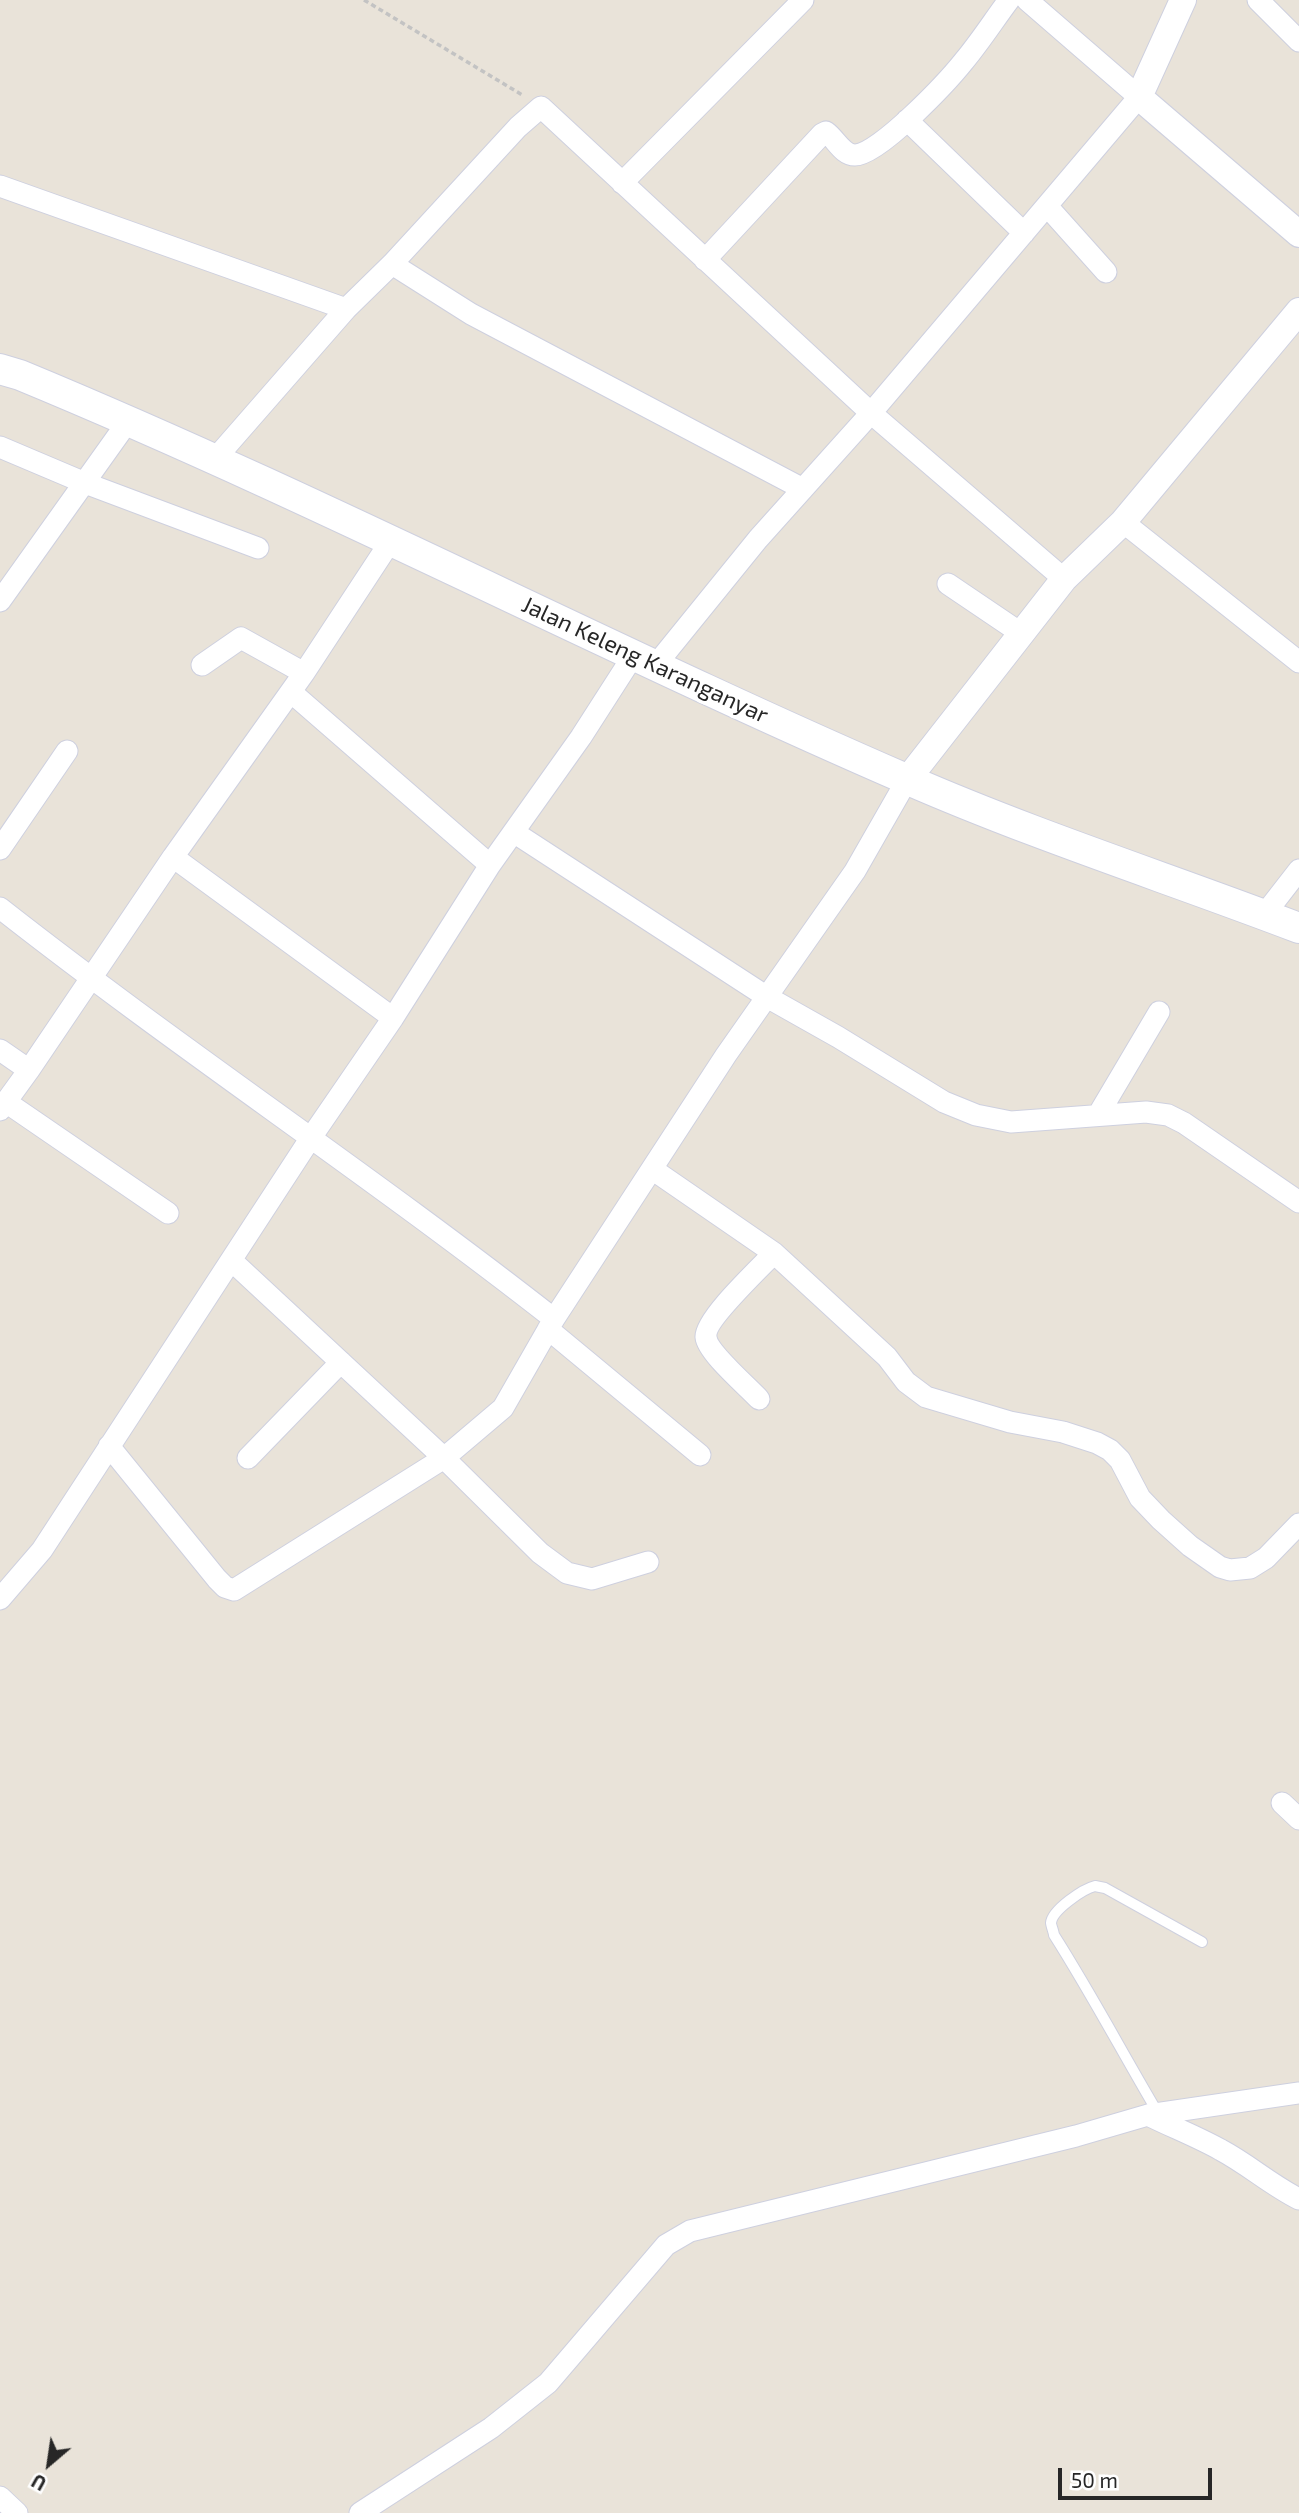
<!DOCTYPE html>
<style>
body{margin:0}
#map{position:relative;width:1299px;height:2513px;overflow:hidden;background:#e9e3d9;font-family:"Exo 2",sans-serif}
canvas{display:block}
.north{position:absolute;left:14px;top:2429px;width:70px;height:70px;-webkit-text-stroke:5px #fff;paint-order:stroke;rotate:209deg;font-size:19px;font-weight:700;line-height:28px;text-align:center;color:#272727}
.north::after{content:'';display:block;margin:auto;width:24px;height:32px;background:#272727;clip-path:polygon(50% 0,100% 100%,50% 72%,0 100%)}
.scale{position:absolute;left:1058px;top:2468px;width:154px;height:32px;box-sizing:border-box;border:4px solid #272727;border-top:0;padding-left:9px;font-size:21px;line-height:24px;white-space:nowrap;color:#272727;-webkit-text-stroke:5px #fff;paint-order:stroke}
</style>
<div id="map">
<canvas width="1299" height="2513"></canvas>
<div class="north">U</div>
<div class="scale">50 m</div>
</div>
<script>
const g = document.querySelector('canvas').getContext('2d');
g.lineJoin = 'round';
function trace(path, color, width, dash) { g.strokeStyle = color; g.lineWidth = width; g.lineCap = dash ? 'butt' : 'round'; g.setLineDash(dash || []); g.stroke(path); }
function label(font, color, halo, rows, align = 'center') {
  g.font = font + ' "Exo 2",sans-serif'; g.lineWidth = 7; g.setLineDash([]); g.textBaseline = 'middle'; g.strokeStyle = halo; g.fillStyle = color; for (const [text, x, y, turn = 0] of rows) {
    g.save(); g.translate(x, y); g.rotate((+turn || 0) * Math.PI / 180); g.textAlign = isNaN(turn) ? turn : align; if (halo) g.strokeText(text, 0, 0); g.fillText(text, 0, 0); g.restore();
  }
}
const service = new Path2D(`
 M1158,2113C1123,2054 1091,1993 1054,1935C1054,1933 1051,1925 1051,1923C1052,1910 1083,1889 1095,1886L1105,1888L1202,1942`);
const minor = new Path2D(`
 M1258,0L1299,41
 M907,120L1024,233
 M622,183L803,0
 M0,186L346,309
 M1047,206L1106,272
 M705,260L822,134L826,132C836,139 842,155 855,155C879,155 948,81 964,61C980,42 994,20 1009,0
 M392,264L471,314L803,489
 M0,447L85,483L258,548
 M215,459L346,309L392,264L518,127L541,107L871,413L1064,579
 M1123,522L1299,662
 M948,584L1022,634
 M0,601L129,420
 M202,665L241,638L304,673
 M655,666L758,539L871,413L1139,97L1027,0
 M291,692L490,865
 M515,833L767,997L838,1037L944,1102L976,1115L1011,1122L1146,1112L1168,1115L1184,1123L1299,1202
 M0,849L67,751
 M173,857L393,1018
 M0,908C181,1050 373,1177 554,1319
 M1264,915L1299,870
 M0,1050L29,1070
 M6,1102L168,1213
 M0,1110L29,1070L173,857L304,673L390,542
 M1098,1115L1159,1012
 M652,1169L774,1253L887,1357L906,1382L926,1397L1010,1422L1063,1432L1097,1443L1110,1450L1120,1460L1140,1498L1161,1520L1190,1546L1220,1567L1230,1570L1250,1568L1266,1558L1299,1524
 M232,1261L444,1458L540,1553L567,1573L592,1579L648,1562
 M548,1329L700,1455
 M759,1399C747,1386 707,1352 706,1337C704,1320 761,1267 774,1253
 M109,1446L217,1579L225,1587L234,1590L444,1458L503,1408L554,1319L726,1055L855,871L907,780
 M248,1458L341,1362
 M0,1599L42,1550L310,1139L393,1018L490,865L581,737L633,656
 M1282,1803L1299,1819
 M1148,2115C1172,2127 1198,2137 1221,2150C1249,2165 1271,2185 1299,2199
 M0,2497L17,2513
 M360,2513L491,2428L548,2383L666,2245L690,2231L1076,2136L1148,2115L1299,2093`);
const tertiary = new Path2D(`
 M1183,0L1139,97L1299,234
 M907,780L1064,579L1123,522L1299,311`);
const secondary = new Path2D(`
 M0,369L20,375C320,499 608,650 906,779C1034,835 1168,878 1299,928`);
trace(service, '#ced0df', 12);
trace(minor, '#ced0df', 23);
trace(tertiary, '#ced0df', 28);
trace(secondary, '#ced0df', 32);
trace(new Path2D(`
 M364,0L524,96`), '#c3c3c3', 3.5, [5, 3.5]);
trace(service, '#fff', 10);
trace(minor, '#fff', 21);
trace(tertiary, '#fff', 26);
trace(secondary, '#fff', 30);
label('23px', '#272727', '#fff', [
 ["Jalan Keleng Karanganyar",645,660,25]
]);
</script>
